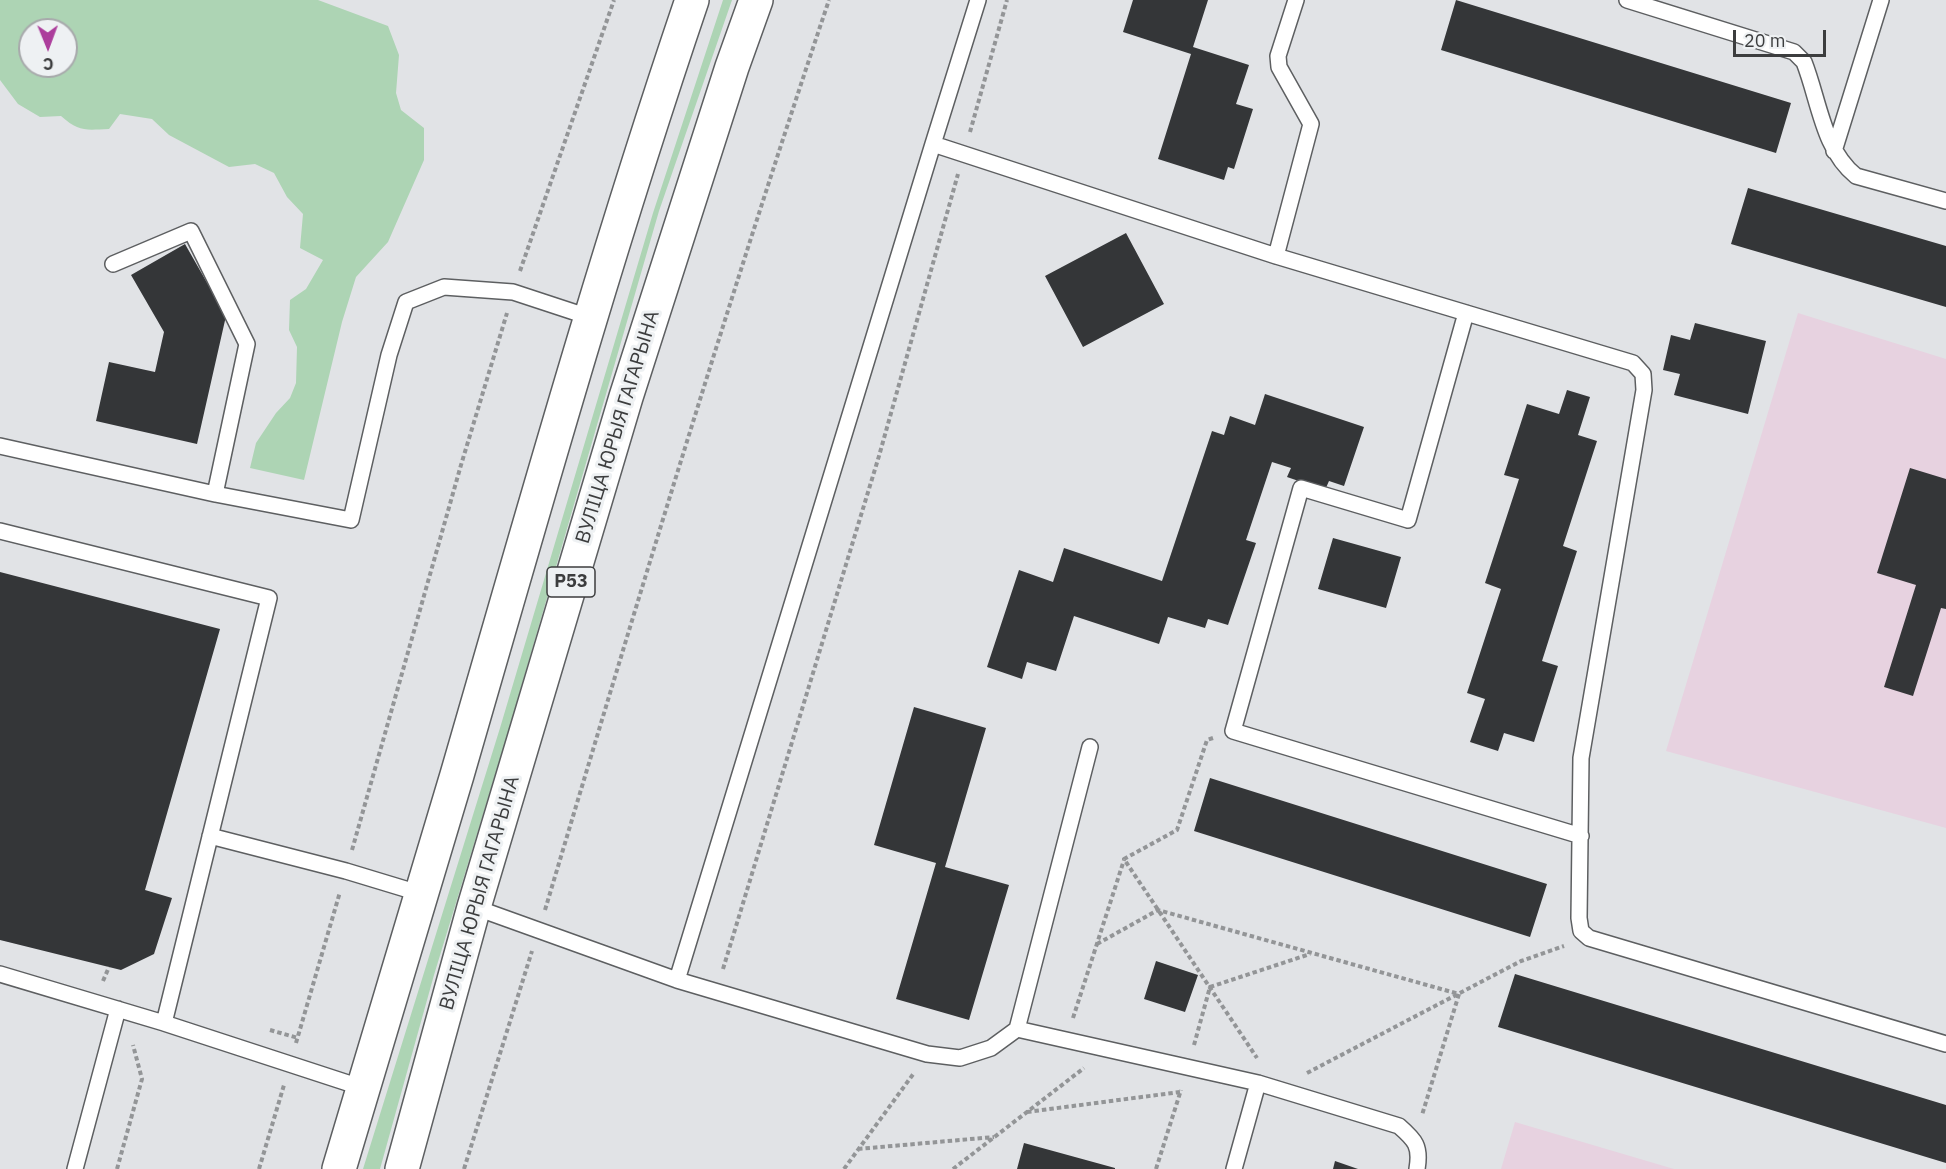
<!DOCTYPE html>
<meta charset="utf-8">
<style>
body{margin:0}
#map{position:relative;width:1946px;height:1169px;overflow:hidden;background:#e1e3e6;font-family:"IBM Plex Sans",sans-serif}
canvas{display:block}
.north{position:absolute;left:18px;top:18px;width:60px;height:60px;box-sizing:border-box;background:#eef1f3;border:2px solid #a7a9ab;border-radius:50%;rotate:179deg;font-size:16px;font-weight:700;line-height:24px;text-align:center;color:#3c3d3e}
.north::after{content:'';display:block;margin:auto;width:21px;height:27px;background:#ac3e9c;clip-path:polygon(50% 0,100% 100%,50% 72%,0 100%)}
.scale{position:absolute;left:1733px;top:30px;width:93px;height:27px;box-sizing:border-box;border:3px solid #3c3d3e;border-top:0;padding-left:8px;font-size:18px;line-height:21px;white-space:nowrap;color:#3c3d3e;-webkit-text-stroke:4px #eef1f3;paint-order:stroke}
</style>
<div id="map">
<canvas width="1946" height="1169"></canvas>
<div class="north">С</div>
<div class="scale">20 m</div>
</div>
<script>
const g = document.querySelector('canvas').getContext('2d');
g.lineJoin = 'round';
function paint(path, color) { g.fillStyle = color; g.fill(path, 'evenodd'); }
function trace(path, color, width, dash) { g.strokeStyle = color; g.lineWidth = width; g.lineCap = dash ? 'butt' : 'round'; g.setLineDash(dash || []); g.stroke(path); }
function label(font, color, halo, rows, align = 'center') {
  g.font = font + ' "IBM Plex Sans",sans-serif'; g.lineWidth = 6; g.setLineDash([]); g.textBaseline = 'middle'; g.strokeStyle = halo; g.fillStyle = color; for (const [text, x, y, turn = 0] of rows) {
    g.save(); g.translate(x, y); g.rotate((+turn || 0) * Math.PI / 180); g.textAlign = isNaN(turn) ? turn : align; if (halo) g.strokeText(text, 0, 0); g.fillText(text, 0, 0); g.restore();
  }
}
paint(new Path2D(`
 M1798,313L1946,359V828L1666,751Z
 M1515,1122L1674,1169H1501Z`), '#e7d2e0');
paint(new Path2D(`
 M0,0H318L388,26L399,55L396,93L401,110L424,128V160L388,242L356,277L342,322L304,480L250,468L256,443L276,413L290,398L296,383L297,347L289,330L290,300L306,289L323,260L300,248L303,214L287,197L274,173L255,164L229,167L169,135L152,119L120,114L109,129C85,130 79,132 61,116L40,117L18,104L0,80ZM30,30H66V66H30Z
 M723,0H732L659,211L509,729L434,975L380,1169H363L500,728L653,213Z`), '#add4b4');
paint(new Path2D(`
 M1133,0H1208L1193,47L1249,65L1236,104L1253,109L1234,169L1228,167L1224,180L1158,159L1191,54L1123,32Z
 M1456,0L1791,103L1776,153L1441,50Z
 M1748,188L1946,246V307L1731,244Z
 M1126,233L1164,304L1083,347L1045,276Z
 M185,244L226,316L197,444L96,421L109,362L155,372L164,332L131,275Z
 M1695,323L1766,341L1748,414L1674,395L1680,374L1663,370L1671,335L1690,340Z
 M1567,390L1590,397L1578,435L1597,441L1563,546L1577,551L1542,661L1558,666L1534,742L1504,733L1498,751L1470,742L1485,699L1467,693L1501,589L1485,583L1519,479L1504,475L1527,404L1559,414Z
 M1265,394L1364,427L1344,486L1329,481L1325,490L1287,477L1291,468L1272,462L1246,540L1256,543L1228,625L1208,619L1205,628L1168,617L1159,644L1074,616L1056,671L1027,662L1022,679L987,667L1019,570L1053,582L1064,548L1162,581L1212,431L1224,435L1230,416L1255,425Z
 M1910,468L1946,479V609L1941,608L1913,696L1884,687L1916,585L1877,573Z
 M1333,538L1401,557L1386,608L1318,589Z
 M0,572L220,629L145,890L172,898L154,954L121,970L0,940Z
 M914,707L986,728L945,867L1009,885L969,1020L896,999L936,863L874,845Z
 M1210,778L1547,884L1530,937L1194,831Z
 M1156,961L1198,975L1185,1012L1144,999Z
 M1515,974L1946,1105V1163L1498,1027Z
 M1024,1143L1115,1168V1169H1017Z
 M1335,1161L1358,1169H1333Z`), '#343638');
const service = new Path2D(`
 M978,0L933,144L1276,256L1633,363L1643,374L1644,390L1581,758L1579,918L1581,931L1589,938L1946,1044
 M1627,0L1794,52L1804,62C1819,100 1823,150 1856,176L1946,201
 M933,144L677,980L927,1054L960,1058L991,1048L1017,1029
 M1834,151L1881,0
 M1276,256L1311,124L1279,67L1278,56L1296,0
 M113,264L191,231L247,344L215,494
 M1466,313L1408,520L1301,488L1233,731L1581,836
 M0,446L215,494L351,520L389,355L406,302L444,287L513,292L589,317
 M0,531L269,598L164,1023
 M1090,747L1017,1029L1258,1083L1399,1126C1415,1140 1421,1146 1417,1169
 M210,836L346,871L422,894
 M474,907L677,980
 M0,974L164,1023L363,1088
 M75,1169L118,1009
 M1234,1169L1258,1083`);
const primary = new Path2D(`
 M339,1169C378,1038 418,907 457,775C532,516 605,256 692,0
 M402,1169L474,907L626,397L732,67L756,0`);
trace(service, '#5d5f61', 18);
trace(primary, '#5d5f61', 36);
trace(new Path2D(`
 M970,132L1007,0
 M520,271L614,0
 M1213,738L1207,740L1177,830L1124,859L1257,1058
 M352,850L461,465L507,313
 M545,910C636,605 728,301 829,0
 M1097,944L1158,910L1459,994L1422,1115
 M723,969L879,456L958,174
 M103,981L109,967
 M1073,1018L1124,860
 M270,1030L298,1038
 M296,1043L340,892
 M1194,1045L1210,987L1310,954
 M1307,1073L1521,961L1564,946
 M1027,1112L1180,1092
 M858,1149L994,1137
 M117,1169L142,1079L133,1045
 M259,1169L284,1085
 M464,1169L532,951
 M844,1169L914,1073
 M953,1169L1084,1068
 M1156,1169L1181,1090`), '#939597', 4, [4.5, 3]);
trace(service, '#fff', 15);
trace(primary, '#fff', 33);
for (const [x, y, w] of [
 [571,582,48]
]) { const box = new Path2D(); box.roundRect(x - w / 2, y - 15, w, 30, 4.5); g.fillStyle = '#eef1f3'; g.fill(box); trace(box, '#3c3d3e', 1.5); }
label('bold 18px', '#3c3d3e', null, [
 ["Р53",571,582]
]);
label('20px', '#3c3d3e', '#eef1f3', [
 ["ВУЛІЦА ЮРЫЯ ГАГАРЫНА",618,427,-73],
 ["ВУЛІЦА ЮРЫЯ ГАГАРЫНА",480,893,-74]
]);
</script>
